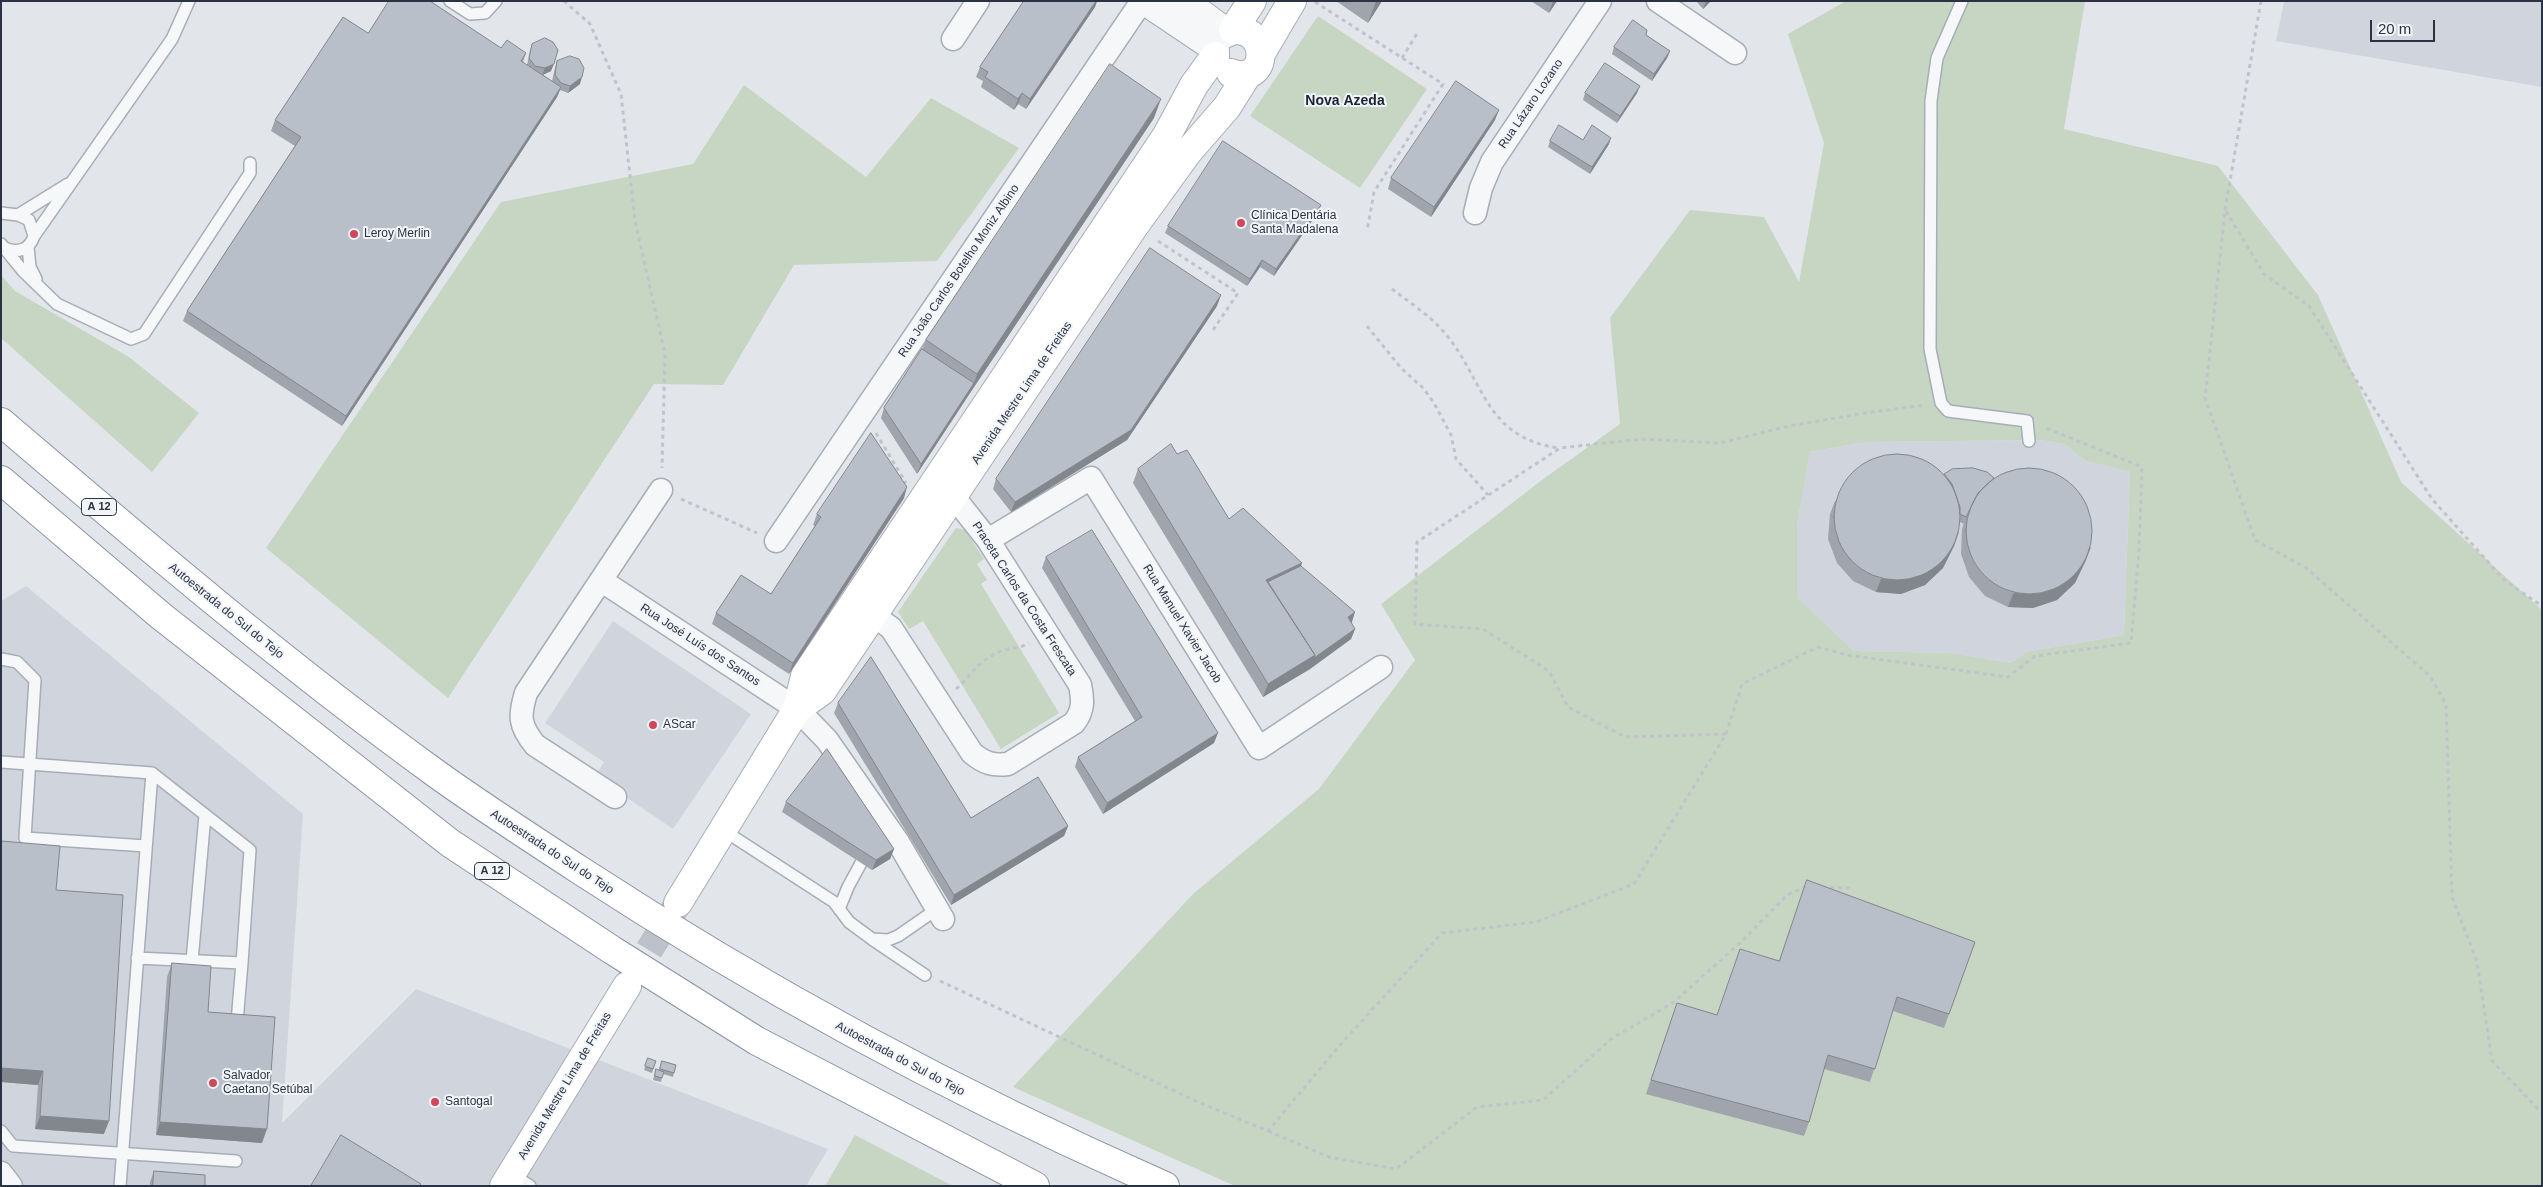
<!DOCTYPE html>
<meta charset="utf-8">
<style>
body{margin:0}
#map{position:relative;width:2543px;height:1187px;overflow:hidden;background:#e2e6eb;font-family:Arial,sans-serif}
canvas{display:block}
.frame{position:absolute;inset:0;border:2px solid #2a3344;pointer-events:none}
.scale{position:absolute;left:2370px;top:20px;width:65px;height:22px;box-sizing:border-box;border:2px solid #2a3344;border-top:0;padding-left:6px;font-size:15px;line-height:18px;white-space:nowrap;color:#2a3344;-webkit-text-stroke:4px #f2f5f8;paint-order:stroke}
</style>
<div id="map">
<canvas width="2543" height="1187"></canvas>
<div class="frame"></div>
<div class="scale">20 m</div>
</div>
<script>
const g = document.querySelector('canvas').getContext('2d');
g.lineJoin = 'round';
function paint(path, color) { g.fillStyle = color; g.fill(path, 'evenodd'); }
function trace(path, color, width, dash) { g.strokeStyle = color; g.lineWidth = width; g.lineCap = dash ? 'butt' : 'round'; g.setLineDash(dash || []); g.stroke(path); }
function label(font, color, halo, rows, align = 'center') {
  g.font = font + ' Arial,sans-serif'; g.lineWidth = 4; g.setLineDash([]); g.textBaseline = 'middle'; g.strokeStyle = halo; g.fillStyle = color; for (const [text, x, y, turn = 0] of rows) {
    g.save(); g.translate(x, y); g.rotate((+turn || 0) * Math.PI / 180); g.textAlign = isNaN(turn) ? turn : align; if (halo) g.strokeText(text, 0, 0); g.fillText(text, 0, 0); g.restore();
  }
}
paint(new Path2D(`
 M2284,1H2542V87L2276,41Z
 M2041,440L2064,444L2086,461L2130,472L2124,635L2026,652L2011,663L1952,653L1854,651L1797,597V525L1810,452L1866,442Z
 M26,586L303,814L282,1123L416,989L828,1149L806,1186H1V601Z
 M613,621L751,714L673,829L595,776L604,762L545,723Z`), '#d0d5dd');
paint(new Path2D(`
 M1846,1H2085L2064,129L2218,166L2318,295L2401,482L2542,610V1186H1235L1013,1087L1193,894L1319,789L1415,660L1381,604L1542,480L1620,424L1610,318L1690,210L1764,217L1799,282L1824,143L1788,34ZM2041,440L2064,444L2086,461L2130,472L2124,635L2026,652L2011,663L1952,653L1854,651L1797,597V525L1810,452L1866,442ZM1970,955L1892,1011L1870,1082L1823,1068L1712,1028L1774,975Z
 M1318,16L1427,89L1360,188L1250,116Z
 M744,85L866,177L931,98L1019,148L937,261L794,265L723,385L654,384L448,698L266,548L501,202L693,164Z
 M1,275L15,291L129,357L199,413L152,472L1,338Z
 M956,528L965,530L984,559L977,564L987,580L981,584L1059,713L1001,749L923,621L909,629L898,612Z
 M855,1135L953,1186H825Z`), '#c7d5c3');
trace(new Path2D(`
 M627,986L677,905`), '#bdc2ca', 28, [28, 14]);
const service = new Path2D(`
 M450,1L470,14L485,13L496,1
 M1962,1L1937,58L1931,101L1930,349L1941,403L1948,411L2027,421L2029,441
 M1,213L18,215L29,220L34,236
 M18,215L68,184
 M1,244L23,271L57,304L131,339L144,334L250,173V163
 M28,247L30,267L36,279
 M5,248C18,254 30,249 34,236L172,39L189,1
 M1,659L17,662L35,680L25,838L146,846
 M1,762L152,773L120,1186
 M723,830L834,902L849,922L872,939L888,940L898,936L937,909
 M839,909L848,887L861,863
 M873,940L925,975
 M137,958L242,963L250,850L152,773
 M192,961L205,815
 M237,1022L242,963
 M1,1131L13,1146L236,1161
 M511,1174L530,1186`);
const minor = new Path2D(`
 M1658,1L1735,53
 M953,39L978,1
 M1475,213L1481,188L1492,162L1600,1
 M988,540L1091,478L1259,748L1381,667
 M776,541L1142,1
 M602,581L797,709L827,740L898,842L943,919
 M873,615L891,628L972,753C984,763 993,766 1008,764L1074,723C1084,710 1083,700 1080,685L988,540L953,496
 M615,797L535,745C519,725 519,716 526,693L661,490
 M1,1173L11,1186`);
const tertiary = new Path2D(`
 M1145,1L1215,48V56
 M1184,1L1227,33L1233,30`);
const secondary = new Path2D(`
 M1262,52L1292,1
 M1231,73C1268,87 1272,28 1233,30L1252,1
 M797,709L822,691L1135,225L1188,152L1227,107L1247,75
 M678,903L797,709L805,676L1167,135L1194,85L1215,56
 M504,1186L627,986`);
const motorway = new Path2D(`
 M1,422C144,544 286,665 438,775C484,808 531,838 578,869C765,991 960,1096 1165,1186
 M1,480L161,616L450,843L612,950L757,1041L1035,1186`);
trace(service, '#a7adb6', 14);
trace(minor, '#a7adb6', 25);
trace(tertiary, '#a7adb6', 30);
trace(secondary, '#a7adb6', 30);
trace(motorway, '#8993a2', 30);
trace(new Path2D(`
 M564,1L590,24L621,94L635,221L665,354L662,468
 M2261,1L2225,210L2205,398L2255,540L2305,567L2430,676L2446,704L2452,897L2477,962L2492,1061L2542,1113
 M1315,2L1443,84L1374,192L1367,231
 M1402,58L1418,32
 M2226,211L2264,274L2309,306L2432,499L2504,580L2542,606
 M1158,241L1238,293L1211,333
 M1392,289C1409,302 1429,315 1443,331C1484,377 1483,438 1559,448
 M1367,326L1401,368L1423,388L1434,403L1451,435L1456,459L1488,495
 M876,433L906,483
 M681,499L757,533
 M956,689C972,675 977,662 999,652C1008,647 1020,649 1029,643
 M1726,734L1625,737L1568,707L1549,671L1483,629L1415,624L1417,542L1560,448L1642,439L1720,443L1789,426L1865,413L1925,405
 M1822,887L1850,888
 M940,981L1198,1102L1268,1131L1340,1045L1442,933L1536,922L1634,884L1726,734L1742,684L1818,647L1847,655L2008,677L2035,656L2131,643L2139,552L2142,467L2043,427
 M1268,1131L1329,1157L1396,1169L1477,1107L1543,1100L1611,1039L1674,1002L1741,942L1787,895L1808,886`), '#c0c4ca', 3, [4, 4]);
trace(service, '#f5f7f9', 11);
trace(minor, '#f5f7f9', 22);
trace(tertiary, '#f5f7f9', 28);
trace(secondary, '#fff', 28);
trace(motorway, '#fff', 28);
paint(new Path2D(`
 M1024,1H1097L1095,7L1026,109L1018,104L1014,110L981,87L983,81L976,77L980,67Z
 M1336,1H1382L1368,23Z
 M1531,1H1557L1549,13Z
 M1696,1H1711L1703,9Z
 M368,33L501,48L526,53L523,62L527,65L530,51L532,44L551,71L543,75L552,81L555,68L557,61L580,84L568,93L560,90L557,97L342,426L183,321L187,311L295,146L271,131L275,120Z
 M1646,35L1670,51L1667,58L1652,81L1612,54L1614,47Z
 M1585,93H1637L1617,123L1583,100Z
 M1154,118L970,393L917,474L881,418L884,408L922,349L926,340Z
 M1495,120L1431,217L1388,189L1391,178Z
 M1550,141L1609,144L1590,174L1548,147Z
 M1321,205L1318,212L1274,276L1260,267L1247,286L1165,233L1168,226Z
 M1217,306L1127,440L1011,512L993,489L996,479Z
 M1177,454L1229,519L1302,563L1301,566L1351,623L1355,629L1351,639L1310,669L1263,697L1133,483L1138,469Z
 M1944,474L2086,560L2075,583L2057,600L2033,608L2008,607L1985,596L1969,577L1961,554L1962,529L1964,523V524L1960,522L1954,546L1943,568L1925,585L1901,594L1876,592L1853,581L1837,563L1828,539L1830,514L1835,501Z
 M904,498L789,674L712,624L716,613L771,594L815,526L813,525L817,514Z
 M1046,557L1214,743L1103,814L1075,767L1078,757L1135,721L1042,568Z
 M838,703L971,818L1068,826L1064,836L951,905L834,713Z
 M786,802L894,849L890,859L872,870L782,812Z
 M1,841L56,890L104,1134L35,1129L38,1085L1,1082Z
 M1975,942L1944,1028L1893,1011L1870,1082L1824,1069L1809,1122L1804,1136L1646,1094L1677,1003L1717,1015Z
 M172,963L208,1012L262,1143L156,1135L167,977Z
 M648,1058L656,1061L652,1073L644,1070Z
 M662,1061L676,1065L673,1077L663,1074L661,1082L653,1080L656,1069L659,1070Z
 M154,1171L205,1186H150V1182Z`), '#9fa4ad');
paint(new Path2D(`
 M1096,1H1097L1095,7L1026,109L1030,99Z
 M1376,1H1382L1368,23L1375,4Z
 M1553,1H1557L1549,13Z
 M1706,1H1711L1703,9Z
 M1670,51L1667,58L1652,81L1654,74Z
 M554,64L551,71L542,75L545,68Z
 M582,77L580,84L568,93L570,86Z
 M1640,86L1637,93L1617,123L1620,116Z
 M561,87L557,97L342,426L346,416Z
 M1022,93L1018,104L1014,110L1018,99Z
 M1161,99L1154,118L970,393L917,474L921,464L974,383L977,374Z
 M1499,110L1495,120L1431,217L1434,207Z
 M1611,138L1609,144L1590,174L1592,167Z
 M1321,205L1318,212L1274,276L1276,269Z
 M1262,260L1260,267L1247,286L1250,279Z
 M1221,295L1217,306L1127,440L1011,512L1015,502Z
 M907,487L904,498L789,674L793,663Z
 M1959,532L1954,546L1943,568L1925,585L1901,594L1876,592L1881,579Z
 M2091,547L2086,560L2075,583L2057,600L2033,608L2008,607L2013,594Z
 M1302,563L1297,576L1269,590L1266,580Z
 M1355,612L1352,622L1344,627L1348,617Z
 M1355,629L1351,639L1310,669L1263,697L1268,684Z
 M1218,733L1214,743L1103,814L1107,803Z
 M1068,826L1064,836L951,905L954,895Z
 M894,849L890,859L872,870L876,860Z
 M1,1068L43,1071L38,1085L1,1082Z
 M40,1116L109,1121L104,1134L35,1129Z
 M160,1122L267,1129L262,1143L156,1135Z`), '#82868d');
const building = new Path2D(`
 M389,1H430L501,48L507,40L526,53L521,61L561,87L346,416L187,311L301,137L275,120L343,17L368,33Z
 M1024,1H1096L1030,99L1022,93L1018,99L985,77L988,72L980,67Z
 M1633,20L1647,30L1646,35L1670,51L1654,74L1614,47Z
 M545,38L553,42L558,50L554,64L545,68L535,66L529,58L532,44Z
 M570,56L579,59L584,68L582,77L570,86L561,83L555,75L557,61Z
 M1605,63L1640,86L1620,116L1585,93Z
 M1110,64L1161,99L977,374L926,340Z
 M1456,81L1499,110L1434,207L1391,178Z
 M1559,125L1583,140L1592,125L1611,138L1592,167L1550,141Z
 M1223,141L1321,205L1276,269L1262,260L1250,279L1168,226Z
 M1150,248L1221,295L1131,430L1015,502L996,479Z
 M922,349L974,383L921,464L884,408Z
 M871,433L907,487L793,663L716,613L741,575L771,594L821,517L817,514Z
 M1171,444L1177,454L1187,450L1229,519L1243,508L1302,563L1266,580L1315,655L1268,684L1138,469Z
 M1834 517a63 63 0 1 1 126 0a63 63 0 1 1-126 0Z
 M1966 531a63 63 0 1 1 126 0a63 63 0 1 1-126 0Z
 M1973,468L1987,472L1994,478L1978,493L1966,517L1960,514V507L1952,484L1944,474L1952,469Z
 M1092,530L1218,733L1107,803L1078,757L1142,717L1046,557Z
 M1301,566L1355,612L1348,617L1355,629L1314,658L1315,655L1268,582Z
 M871,657L971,818L1038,777L1068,826L954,895L838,703Z
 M827,749L894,849L876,860L786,802Z
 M1,841L60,846L56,890L123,895L109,1121L40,1116L43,1071L1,1068Z
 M1807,880L1975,942L1949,1014L1897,997L1875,1069L1828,1055L1809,1122L1651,1080L1677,1003L1717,1015L1740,949L1779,961Z
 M172,963L211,966L208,1012L275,1017L267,1129L160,1122Z
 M648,1058L656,1061L653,1069L645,1066Z
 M662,1061L676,1065L674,1073L660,1069Z
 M656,1069L664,1072L662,1078L655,1076Z
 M341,1135L421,1184L419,1186H311Z
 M154,1171L205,1175V1186H153Z`);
paint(building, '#b9bfc9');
trace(building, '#82868d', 1);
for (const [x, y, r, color] of [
 [1241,223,5,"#d14658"],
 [354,234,5,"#d14658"],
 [653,725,5,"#d14658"],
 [213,1083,5,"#d14658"],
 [435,1102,5,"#d14658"]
]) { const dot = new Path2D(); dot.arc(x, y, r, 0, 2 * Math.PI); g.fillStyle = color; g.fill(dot); trace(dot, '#f2f5f8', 2); }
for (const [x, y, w] of [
 [99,507,35],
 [492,871,35]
]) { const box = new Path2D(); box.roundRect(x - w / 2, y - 8.5, w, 17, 4); g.fillStyle = '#f2f5f8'; g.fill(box); trace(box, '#2a3344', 1); }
label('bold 11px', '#2a3344', null, [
 ["A 12",99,507],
 ["A 12",492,871]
]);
label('12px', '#2a3344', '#f2f5f8', [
 ["Rua Lázaro Lozano",1531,104,-56],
 ["Rua João Carlos Botelho Moniz Albino",959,271,-56],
 ["Avenida Mestre Lima de Freitas",1022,393,-56],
 ["Praceta Carlos da Costa Frescata",1024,599,57],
 ["Autoestrada do Sul do Tejo",226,611,39],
 ["Rua Manuel Xavier Jacob",1182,624,58],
 ["Rua José Luís dos Santos",700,645,33],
 ["Autoestrada do Sul do Tejo",552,852,33],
 ["Autoestrada do Sul do Tejo",900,1059,28],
 ["Avenida Mestre Lima de Freitas",565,1086,-59]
]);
label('12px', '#2a3344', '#f2f5f8', [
 ["Clínica Dentária",1251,216],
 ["Santa Madalena",1251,230],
 ["Leroy Merlin",364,234],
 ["AScar",663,725],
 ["Salvador",223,1076],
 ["Caetano Setúbal",223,1090],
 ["Santogal",445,1102]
], 'left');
label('bold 14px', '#1c2434', '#f2f5f8', [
 ["Nova Azeda",1345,101]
]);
</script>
